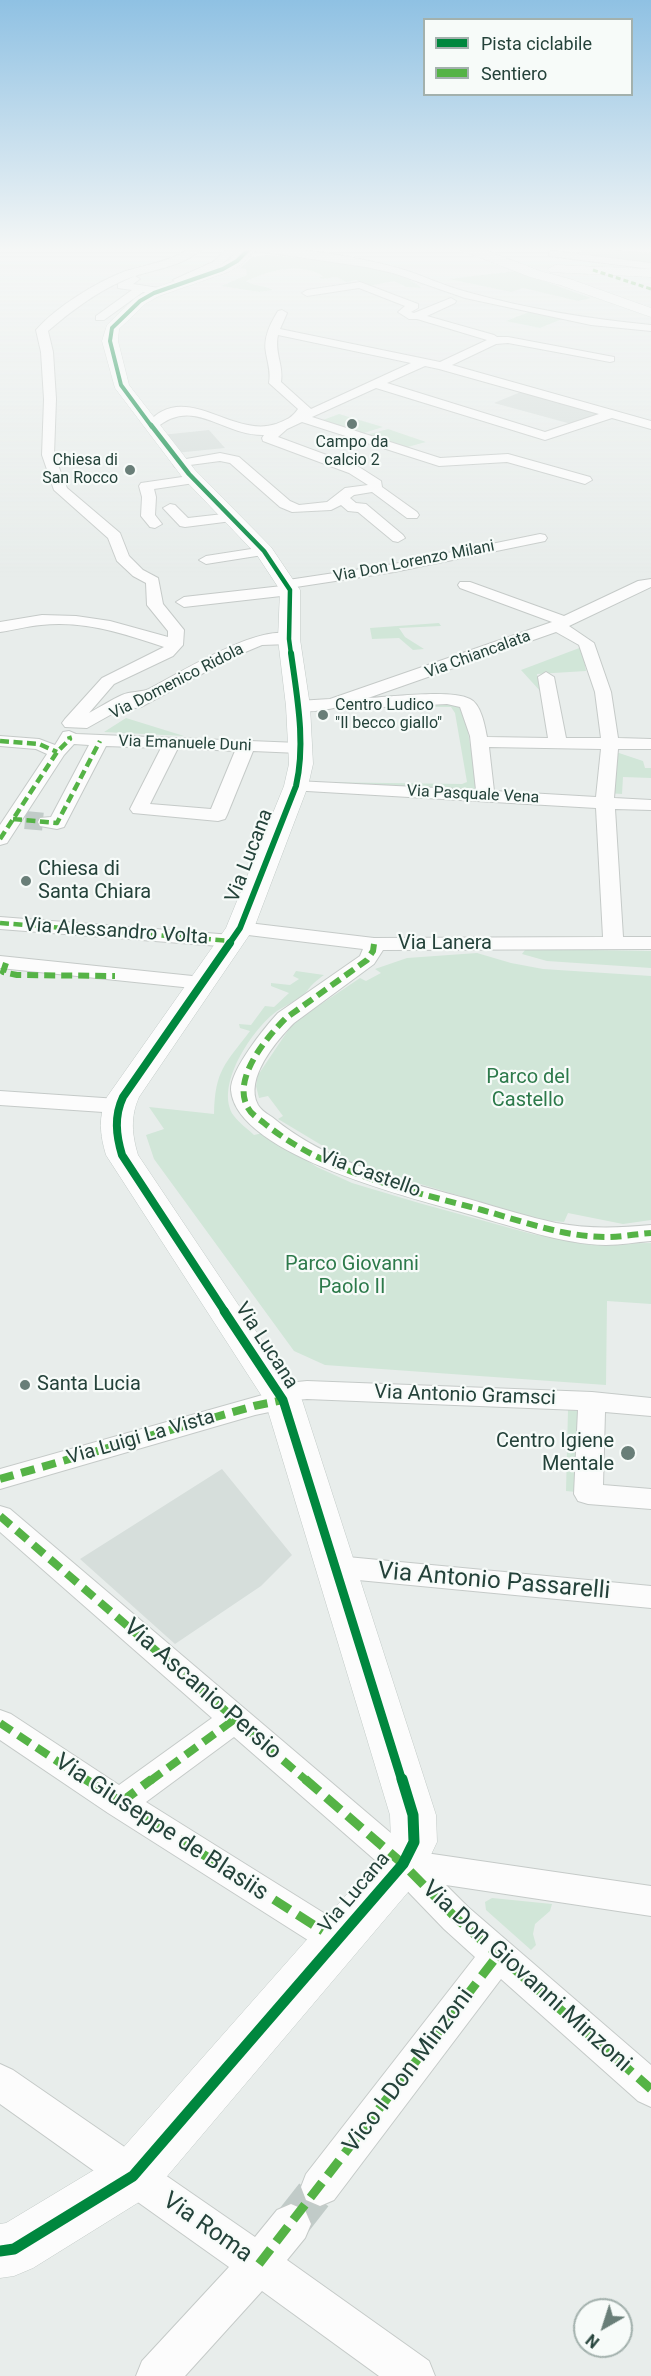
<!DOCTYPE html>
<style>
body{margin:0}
#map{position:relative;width:651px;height:2376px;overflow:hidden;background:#e8edeb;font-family:Roboto,sans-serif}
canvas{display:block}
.legend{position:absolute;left:423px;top:18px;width:210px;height:78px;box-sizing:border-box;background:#f7fbf9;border:2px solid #a3b1ad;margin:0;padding:8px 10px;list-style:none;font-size:18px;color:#24423a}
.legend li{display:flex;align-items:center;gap:12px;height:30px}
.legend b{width:30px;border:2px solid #a3b1ad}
.north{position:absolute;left:573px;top:2298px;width:60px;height:60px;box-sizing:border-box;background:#f7fbf9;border:2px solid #a3b1ad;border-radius:50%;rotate:219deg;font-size:16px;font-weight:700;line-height:24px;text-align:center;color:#24423a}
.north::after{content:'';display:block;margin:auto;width:21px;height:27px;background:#697e78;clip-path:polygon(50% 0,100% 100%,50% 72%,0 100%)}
</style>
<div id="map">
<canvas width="651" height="2376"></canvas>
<ul class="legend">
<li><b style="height:8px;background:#00873e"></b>Pista ciclabile</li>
<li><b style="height:8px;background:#55b346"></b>Sentiero</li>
</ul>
<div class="north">N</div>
</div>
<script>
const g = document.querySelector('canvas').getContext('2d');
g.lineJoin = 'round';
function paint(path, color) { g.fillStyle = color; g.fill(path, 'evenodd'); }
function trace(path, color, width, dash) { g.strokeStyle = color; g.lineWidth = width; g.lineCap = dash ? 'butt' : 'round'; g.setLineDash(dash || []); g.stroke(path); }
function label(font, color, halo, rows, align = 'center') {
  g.font = font + ' Roboto,sans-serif'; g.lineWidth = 4.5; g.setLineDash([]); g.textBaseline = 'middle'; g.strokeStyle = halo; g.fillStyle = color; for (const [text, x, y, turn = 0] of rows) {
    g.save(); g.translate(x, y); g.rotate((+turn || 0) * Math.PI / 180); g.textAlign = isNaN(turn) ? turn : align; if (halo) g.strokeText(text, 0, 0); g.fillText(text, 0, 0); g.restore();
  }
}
paint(new Path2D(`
 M523,391L599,412L602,416L575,425L494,403Z
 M209,430L225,448L175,453L161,435Z
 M222,1469L292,1555L261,1586L175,1644L80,1559Z`), '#d6dedb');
paint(new Path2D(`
 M580,247L651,253V264L583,255Z
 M266,255C300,258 398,265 422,288L406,287L394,281L369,286L356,280L346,282L337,277L323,279L319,278L323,276C299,262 271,270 246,281C256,287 264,285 273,290L259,292L221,286L247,275L246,269L240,268L252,257Z
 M516,271L591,298L578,301L523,288L511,292L449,279Z
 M529,312L562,319L540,328L506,321Z
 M339,414L383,427L364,433L320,421Z
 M388,429L426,442L404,448L366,435Z
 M439,623L441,626L399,628L405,637L424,649L413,650L399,638L372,639L370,628Z
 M582,647L586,671L537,674L541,692L521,670Z
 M437,701L464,708L478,792L312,785V782L462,784L467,782L455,713L451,707H405Z
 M126,718L184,736L104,732Z
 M610,750L643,761L645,768H651V778L623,777L622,794L606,793Z
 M532,949L651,951V968L547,961L522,954L525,950Z
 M477,953L511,963L543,969L651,976V1220L623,1224L568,1213L564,1222L541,1220L353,1164L278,1119L283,1116L268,1096L259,1098L256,1086L258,1075L293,1023L360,978L366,981L381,973L375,969L407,958Z
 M296,971L324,975C317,980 312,984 307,991C302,998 285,1006 277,1011C253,1028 213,1087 234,1116C239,1123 248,1129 254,1135L263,1133L317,1167L352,1183L419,1203L532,1234L590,1244L651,1243V1304L607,1301L606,1385L325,1365L294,1351L154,1159L146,1135L164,1129L149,1107L214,1114C215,1070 225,1064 250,1031L240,1028L239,1024L251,1025L265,1006L274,1007L289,993L271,986V983L290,985L299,979L293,976Z
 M568,1410L578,1411L576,1492L566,1491Z
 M492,1898L552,1904L550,1911L535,1924L533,1934L536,1945L531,1950L486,1910L485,1902Z`), '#d1e6d8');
trace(new Path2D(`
 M25,820L47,822`), '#c1cbc8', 18, [18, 9]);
trace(new Path2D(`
 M291,2224L320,2187`), '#c1cbc8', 37, [37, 19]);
const street = new Path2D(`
 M192,247H204C182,269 148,269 122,281C95,293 70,312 48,331L53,352L56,399L54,455L67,488L120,533L129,556L143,570L158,578L163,604L184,630L183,645L173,656L114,684L89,713C100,707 111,700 122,695C130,691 140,693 149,689C173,677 275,613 297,639L289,644L262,645L231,658L141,707L135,708L128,705L87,728L65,727L62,723L65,719L102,678L164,647C125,634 84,620 41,625C28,626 14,630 0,632V622L42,615L76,616L110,621L168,637V631L147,605L146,583L133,576L117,561L108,538L54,490L42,455L44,399L41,352L36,330C56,307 98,281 126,271C149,264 172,261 192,247Z
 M230,247H240C230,260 188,291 173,280L213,262Z
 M245,247C294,247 351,255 398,268C422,275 444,286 467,292C527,309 590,319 651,325V331L591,325L465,298L393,273L366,267L250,250Z
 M553,251L651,263V269L549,256V252Z
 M135,276L140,279L133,284L159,288L164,291L159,294L143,292L104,320H96V316L132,290L118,288V284Z
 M360,282L418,304V308L411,312L414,313L451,298L456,301L455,303L427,316L494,335L497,337H508L614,357V361L610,362L508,343L496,344L452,365L651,421V429L612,418L545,440L376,388L312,417L440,458L508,454L590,477L592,480L585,484L507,462L439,466L302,422L287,429L278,437L359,467L381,481L382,487L417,512L419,515L417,518H407L372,492L354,495L350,498L356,503L366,504L403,535L405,538L398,542L393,541L358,512L348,511L341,505L331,510L292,512L280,507L230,463L220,461L175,467L173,464L175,461L220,453L239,457L290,501L299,505L327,502L345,488L368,485L349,473L263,441L262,438L264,435C222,436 193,395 155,429H147L145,426C184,377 231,439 276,424C286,420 292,418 298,409L269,383C271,372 268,364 266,353C263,338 270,324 278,311L282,310L287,313L280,329L440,362L487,340L417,319H409L398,312L405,306L359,288L307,296L302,293L307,290ZM278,335L411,363L311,409L281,382C284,366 274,352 278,335ZM425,366L439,369L599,414L545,432L387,383Z
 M196,475L203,479L201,482L154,489L156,497L155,515L162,524L155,528L150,527L141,516L142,497L139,486L141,483Z
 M170,504L175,505L188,518L232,513L239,517L232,521L185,527L180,526L163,508Z
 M540,534L545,535L547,538L545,541L394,572L296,587L298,590L295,593L290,595L184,607L176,602L184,597L282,586L281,584L283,581L288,580L394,564Z
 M264,547L269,548L271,551L269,554L206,564L199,560L206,556Z
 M651,579V587L569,626L594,643L611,692L618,738L651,739V749H618L614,798L651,800V810L615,809L623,937H651V949L383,950L374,964L294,1023C276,1041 244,1079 258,1105C261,1110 267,1114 272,1117C328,1164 403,1181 472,1200C500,1208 528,1217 556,1223C589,1229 618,1228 651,1225V1241C636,1242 621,1245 606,1245C561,1244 515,1227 472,1215C419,1200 236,1156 231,1090C230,1070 265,1027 278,1013L360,956L363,949L240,934L233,932L230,928L233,924L240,922L374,938L603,937L596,808L290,790L287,786L290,782L296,781L476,790L470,736L460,707L447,704L362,708L356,707L354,702C341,707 299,718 290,706L298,701L330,699L552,622L460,588L458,585L460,582H470L564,616L638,581ZM556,632L579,645L595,692L601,738H566L554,677L546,672L538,677L548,738L487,737C485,726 481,704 470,699C450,689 392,697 368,698ZM489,747L601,749L596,797L494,791Z
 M69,731L76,734L299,743L305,744L308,748L305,752L299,753L253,751L227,815L225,819L218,821L133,813L130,809L161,748L106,746L64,827L57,829L40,826L38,822L40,818L51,817L89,745L74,744L64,755L7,843L0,845V825L47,754L36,749L0,746V736L39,739L55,745L63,732ZM178,748L235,751L211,809L150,804Z
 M0,917L232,935L239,937L242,941L239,945L232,947L0,929Z
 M0,956L202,977L209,979L212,983L209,987L202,989L0,968Z
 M0,1091L118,1099L126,1101L129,1106L126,1111L118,1113L0,1105Z
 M307,1381L592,1392L651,1398V1416L605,1412L603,1485L651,1489V1509L588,1504L578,1501L574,1494L578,1410L307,1399L296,1400L293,1407L255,1415L0,1489V1469L266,1394L264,1391L268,1385Z
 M0,1506L10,1509L412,1851L651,1886V1916L446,1885L468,1907L651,2065V2107L638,2101L501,1979L334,2200L320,2206L306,2200L301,2187L306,2174L475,1957L444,1929L391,1874L234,1737L146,1802L335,1920L341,1931L335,1942L323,1946L311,1942L108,1813L0,1740V1710L11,1714L119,1785L212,1718L0,1532Z
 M337,1556L651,1586V1608L337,1578L327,1575L322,1567L327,1559Z
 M0,2064L13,2070L255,2237L277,2210L291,2204L305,2210L311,2224L305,2238L287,2260L429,2361L435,2376H379L262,2291L185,2376H136L142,2361L229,2267L0,2104Z`);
const secondary = new Path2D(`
 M243,247H258L242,264L228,272L159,296L145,304L119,329L118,341L129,385L195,470L271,547L300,590V639L310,706L313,764L308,786L254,928L139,1097C130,1117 132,1135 138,1155L302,1400L436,1815L437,1842L420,1878L152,2194L33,2268L14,2276L0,2278V2224L6,2223L114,2158L386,1850L391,1841L390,1815L265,1401L106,1155C100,1135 98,1116 107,1097L226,928L284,786L289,764L286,706L278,639L280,590L257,555L183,478L115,388L102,341L107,325L135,298L149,290L218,266L232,258Z
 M458,247H478L540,271L570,279L651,308V317L560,285L530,277L460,250Z
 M555,265L651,269V277L550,272L548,269Z`);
trace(street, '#c5cac8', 2);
trace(secondary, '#c3cbc8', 1);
paint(street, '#fcfcfc');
paint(secondary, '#fcfcfc');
trace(new Path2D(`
 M593,270L651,289`), '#55b346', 3, [5, 3]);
trace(new Path2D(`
 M0,741L39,744L57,752
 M13,819L57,823L100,741
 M0,839L57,752L70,739L69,736
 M0,923L232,941`), '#55b346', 4.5, [9, 4.5]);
trace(new Path2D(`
 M374,944L373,951L367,960L286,1018C267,1037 231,1079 248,1108C251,1114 259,1119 264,1123C325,1173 408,1190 482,1210C522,1221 564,1237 606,1237C621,1237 636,1234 651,1233
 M6,963L3,972L17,975L115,976`), '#55b346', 6, [11, 6]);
trace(new Path2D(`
 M0,1479L254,1406L283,1400
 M0,1516L307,1781
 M0,1723L87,1781
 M150,1781L235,1719`), '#55b346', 8, [14, 8]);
trace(new Path2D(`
 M85,1779L323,1931
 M305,1779L403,1864L456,1918L651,2089
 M120,1803L152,1779
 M259,2264L498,1955`), '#55b346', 9, [19, 9]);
trace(new Path2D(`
 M152,427L121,385L110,341L112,328L140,301L154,293L223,269L237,261L251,247`), '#00873e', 4);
trace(new Path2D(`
 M151,425L189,474L264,551L290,590L289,639L291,654`), '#00873e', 4.5);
trace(new Path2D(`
 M229,944L240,928L296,786C306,743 297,697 291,653`), '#00873e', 6);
trace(new Path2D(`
 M225,1312L122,1155C116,1135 114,1116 123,1097L230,943`), '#00873e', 8);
trace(new Path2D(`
 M224,1311L283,1400L402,1781`), '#00873e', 9);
trace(new Path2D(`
 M0,2251L14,2249L133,2176L403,1864L414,1842L413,1815L402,1779`), '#00873e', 11);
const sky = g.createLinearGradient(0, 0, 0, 580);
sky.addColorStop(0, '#8fc1e3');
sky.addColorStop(0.43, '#f5f7f6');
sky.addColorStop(1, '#f5f7f600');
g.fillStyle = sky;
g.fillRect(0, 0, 651, 580);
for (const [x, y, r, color] of [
 [352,424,6,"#697e78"],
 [130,470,6,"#697e78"],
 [323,715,6,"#697e78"],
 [26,881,6,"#697e78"],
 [25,1385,6,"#697e78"],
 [628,1453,8,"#697e78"]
]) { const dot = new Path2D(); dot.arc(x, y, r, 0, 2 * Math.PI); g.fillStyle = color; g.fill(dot); trace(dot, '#f7fbf9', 2); }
label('16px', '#24423a', '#f7fbf9', [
 ["Campo da",352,443],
 ["calcio 2",352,461],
 ["Chiesa di",118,461,"right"],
 ["San Rocco",118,479,"right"],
 ["Centro Ludico",335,706,"left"],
 ["\"Il becco giallo\"",335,724,"left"]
]);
label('16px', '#24423a', '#f7fbf9', [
 ["Via Don Lorenzo Milani",414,562,-11],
 ["Via Chiancalata",478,655,-20],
 ["Via Domenico Ridola",177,682,-27],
 ["Via Emanuele Duni",185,744,2],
 ["Via Pasquale Vena",473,795,3]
]);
label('20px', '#24423a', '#f7fbf9', [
 ["Via Lucana",250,856,-69],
 ["Via Alessandro Volta",116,932,4],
 ["Via Lanera",445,944],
 ["Via Castello",370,1174,20],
 ["Via Lucana",266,1346,57],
 ["Via Antonio Gramsci",465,1396,2],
 ["Via Luigi La Vista",141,1438,-16],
 ["Via Lucana",355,1893,-50]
]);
label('20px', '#24423a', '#f7fbf9', [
 ["Chiesa di",38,870],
 ["Santa Chiara",38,893],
 ["Santa Lucia",37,1385],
 ["Centro Igiene",614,1442,"right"],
 ["Mentale",614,1465,"right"]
], 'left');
label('20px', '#2d7a4b', '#f7fbf9', [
 ["Parco del",528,1078],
 ["Castello",528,1101],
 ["Parco Giovanni",352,1265],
 ["Paolo II",352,1288]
]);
label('24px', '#24423a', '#f7fbf9', [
 ["Via Antonio Passarelli",494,1582,5],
 ["Via Ascanio Persio",202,1690,41],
 ["Via Giuseppe de Blasiis",161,1828,33],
 ["Via Don Giovanni Minzoni",526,1977,42],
 ["Vico I Don Minzoni",409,2071,-53],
 ["Via Roma",207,2228,35]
]);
</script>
